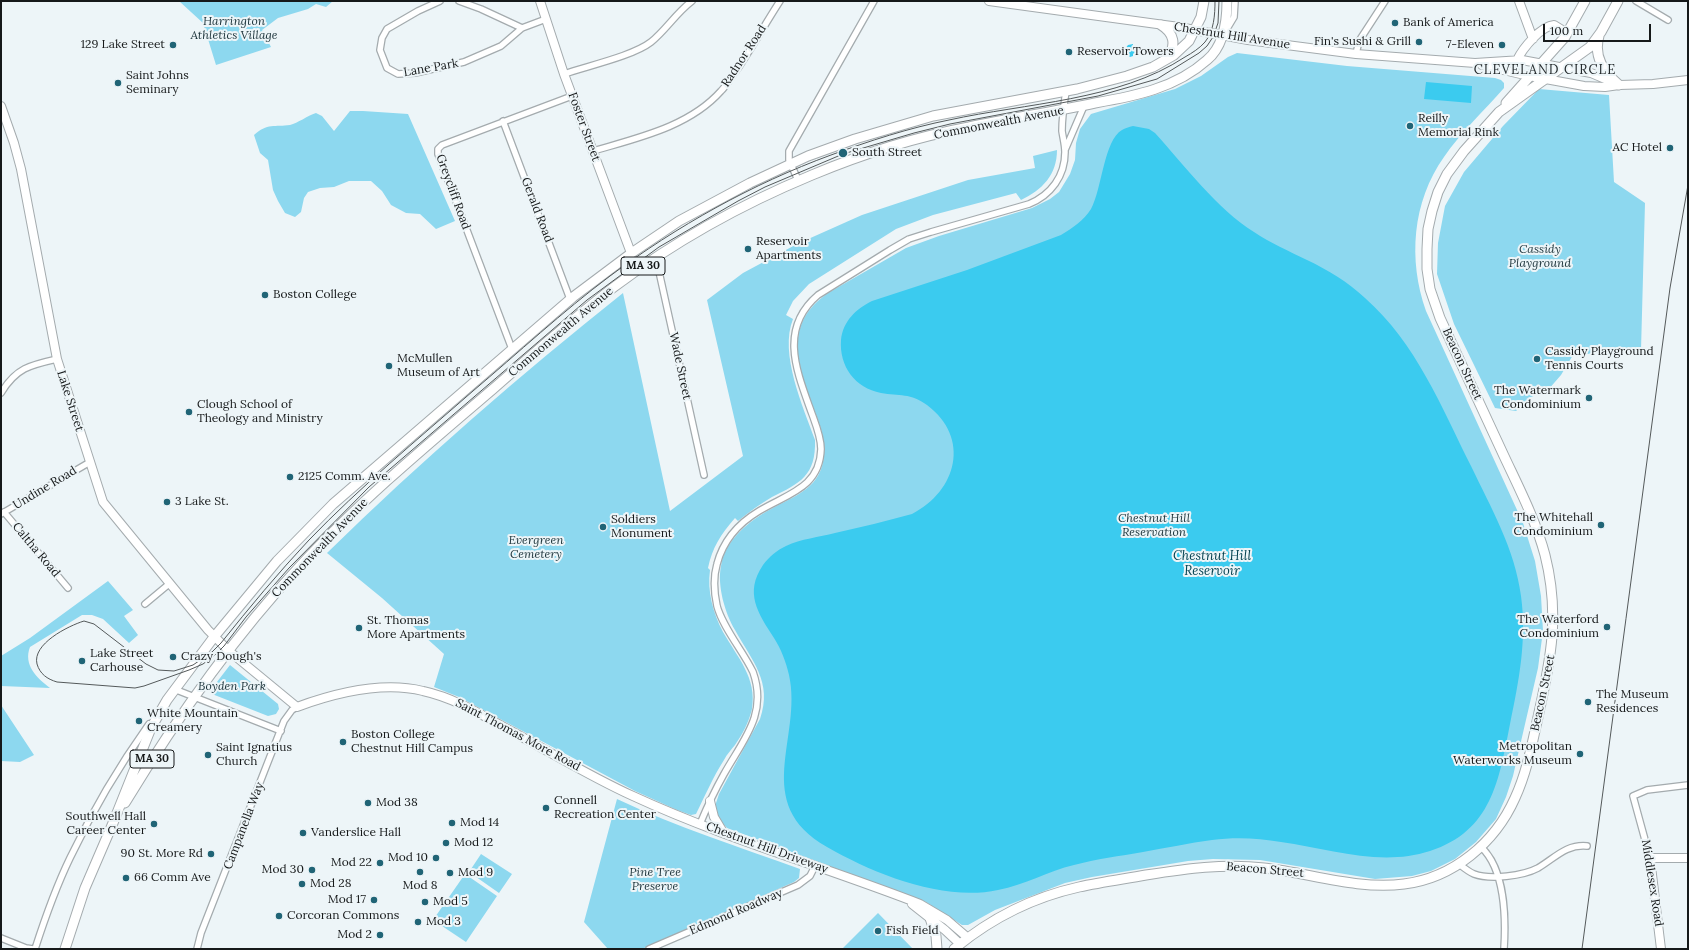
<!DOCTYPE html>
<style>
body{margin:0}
#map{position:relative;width:1689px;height:950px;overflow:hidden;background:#edf5f8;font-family:Lora,serif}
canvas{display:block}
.frame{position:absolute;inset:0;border:2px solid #16191a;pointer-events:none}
.scale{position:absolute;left:1543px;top:24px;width:108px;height:18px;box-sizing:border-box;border:2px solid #16191a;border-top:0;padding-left:5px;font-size:12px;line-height:14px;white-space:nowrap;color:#16191a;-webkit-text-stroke:3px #edf5f8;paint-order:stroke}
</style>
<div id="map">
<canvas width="1689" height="950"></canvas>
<div class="frame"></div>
<div class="scale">100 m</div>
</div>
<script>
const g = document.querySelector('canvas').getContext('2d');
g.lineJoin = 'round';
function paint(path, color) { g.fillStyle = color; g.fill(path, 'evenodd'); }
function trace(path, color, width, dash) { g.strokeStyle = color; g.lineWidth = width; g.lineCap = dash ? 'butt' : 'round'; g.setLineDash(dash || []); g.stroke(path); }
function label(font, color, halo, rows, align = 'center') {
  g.font = font + ' Lora,serif'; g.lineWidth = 4; g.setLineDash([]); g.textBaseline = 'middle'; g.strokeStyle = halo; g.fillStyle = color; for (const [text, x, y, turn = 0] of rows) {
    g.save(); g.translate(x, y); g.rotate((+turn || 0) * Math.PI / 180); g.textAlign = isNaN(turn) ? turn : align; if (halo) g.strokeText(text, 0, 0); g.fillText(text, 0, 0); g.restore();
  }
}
paint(new Path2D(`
 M179,1H333L326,7L316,4L308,9L278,18L262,30L271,47L216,65L203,23Z
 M1237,53L1347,66L1495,78L1501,80L1504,83V88C1484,111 1461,132 1444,157C1412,202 1408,260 1426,311L1523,523L1535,561L1541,596L1543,631L1538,668L1513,776L1506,797L1496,819L1476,842L1455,859L1431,871L1412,876L1375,879L1260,860L1213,859L1188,861L1092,877L1065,883L995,910L968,925H962L926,902L727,828L718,818L714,809L719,794L760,719C773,682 752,661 735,630C725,613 717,586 721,566C725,540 749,521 771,509C796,495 822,488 824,454C825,437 819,422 813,407C797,364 783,324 828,293L906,248L939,236L1032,208L1050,199L1059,192L1070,174L1075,160L1076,143L1080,129L1091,114L1175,89L1201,76L1228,57Z
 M1539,89L1609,95L1614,182L1645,203L1641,350L1573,355L1561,375L1548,390L1531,397L1516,411L1495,408L1454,324L1437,274L1438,243L1445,206L1464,172L1503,126Z
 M350,111H363L408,114L455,221L436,229L420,214L406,213L391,205L382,191L371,181H349L334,187L320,188L308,192L304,198L301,212L295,217L285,213L278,201L273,190L268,160L260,153L254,135C267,123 275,127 290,125C298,123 307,116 316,113L322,116L334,131Z
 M1057,150C1057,175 1042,190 1021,200L1016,193L933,215L896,229L809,284L793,301L786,315L793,319C779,354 803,406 815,440C816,476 800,483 772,497C760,504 749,512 738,521L735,518C721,534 712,548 708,568L710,570C707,591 713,613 723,632C738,658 757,678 752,709C749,722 742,735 735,745C731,750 727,754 724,760C713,777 705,796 696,814L691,815L677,810L635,791L459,697L434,687L444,654L382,598L327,553C421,461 520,375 623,293L670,511L743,456L707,300L743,273L797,244L862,215L968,180L1035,168L1033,156Z
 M108,581L133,610L124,616L138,635L129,643L103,619L92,615H82L30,647C23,665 37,678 50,688L1,686V656L30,638Z
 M230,665L278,704L279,709L276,714L268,716L212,694L210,691Z
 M1,705L34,755L20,762L1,761Z
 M617,799C677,827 739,847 800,869L799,878L794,882L642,949H608L584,922Z
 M481,854L512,874L499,893L469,872Z
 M465,874L497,896L466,942L433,920Z
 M878,913L913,949H842Z`), '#8dd8ef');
paint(new Path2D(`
 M1133,44V46L1136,48L1137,51L1133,54V56L1130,57L1125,53V49L1128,45Z
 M1426,82L1472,86L1471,103L1424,99Z
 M1133,126L1149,129L1155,133C1185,166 1217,209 1254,232C1270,243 1289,251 1307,260C1328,270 1348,282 1365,298C1416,343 1441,406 1471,466C1491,508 1515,549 1521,596C1527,640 1519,681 1510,724C1499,780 1492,831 1430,851C1381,867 1330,849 1281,842C1258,838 1235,837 1212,840C1189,843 1166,848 1143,852C1120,856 1096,859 1074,865C1048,871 1025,885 998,890C944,902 874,874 827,847C750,803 803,738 789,675C786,662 781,649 774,638C758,613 744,593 763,565C769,557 777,550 786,546C801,539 819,537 835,533C861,527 887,521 912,514C957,491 971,438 927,405C911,393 899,396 881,393C855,388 839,366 841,340C843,321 856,309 872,301L967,270L1061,235C1073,228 1084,220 1091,209C1102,189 1104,140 1122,130C1125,128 1129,127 1133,126Z`), '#3bcbef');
const street = new Path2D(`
 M440,1L418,11L387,29L382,38L380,50L387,68L398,74L415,73L464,62L501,46L522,28L546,19
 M459,1L481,9L522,28
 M1636,1L1668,20
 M1225,32L1234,17L1235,1
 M1356,54L1359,41L1385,1
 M564,74C587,66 633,56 651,42C666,30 676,13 692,1
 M503,121L570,299
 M1065,150L1084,106
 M593,151C637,138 689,127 721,91C727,85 731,77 736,71C752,48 765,24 780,1
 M798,180L789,160V151L874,1
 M656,258L704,475
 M512,349L438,154V149L442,145L572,96
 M1,393C16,368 30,365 57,359
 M4,512L68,588
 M1,514L90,462
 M145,604L169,584
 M174,689L281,731
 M700,824C707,807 715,790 724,774C743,740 768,714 753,672C743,651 723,628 717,606C714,592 713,578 717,564C723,541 739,523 759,511C787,494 820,488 821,449C821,437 816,425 812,414C797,372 778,329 818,295L890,250L909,239L931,232L1029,204C1051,195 1065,176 1065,152C1065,145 1063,138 1062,131C1062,118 1064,104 1066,91
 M1481,847C1505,869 1506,918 1504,949
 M1650,858L1633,796L1647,790L1688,785
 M1459,864C1464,868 1469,872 1474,874C1490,880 1523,876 1538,868C1555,858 1566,844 1587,846
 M1,938L26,948L33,949
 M35,949C45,918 56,887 70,858C92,812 119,766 149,724
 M197,949L201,933L284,721L292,710L297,707
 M649,949L798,885L810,876L815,866`);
const secondary = new Path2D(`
 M540,1L564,74L631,253
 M989,1L1179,27L1248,40L1356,54L1475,63L1522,60L1591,73L1617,84
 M1519,1L1533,39
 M1517,60C1523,48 1541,26 1554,25L1567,33
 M1482,65L1529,76L1584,86L1605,87L1619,85L1653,84L1688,80
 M1,106L14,143L21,169L57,359L103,502L208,630L229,651L297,707C335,693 382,681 423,691C455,698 482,715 511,731C552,753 591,777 633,796C726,839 825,867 920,904L947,920L968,938
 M710,801L714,817L723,832
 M912,904L945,930L960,944
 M1661,949L1650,858H1688`);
const primary = new Path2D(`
 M1161,25C1174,33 1177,45 1167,58
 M1599,36C1593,57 1604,72 1619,85
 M1506,103L1565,37L1585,1
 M125,803C176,719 232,639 299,567C359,502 426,446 493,389C533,354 572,319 614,287C675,241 742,204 812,175C862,154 916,137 969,127C1011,118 1053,112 1095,103C1135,96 1176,88 1207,60C1224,46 1227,21 1227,1
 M930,918L936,936L937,949
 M65,949L85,888L113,823L151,728L167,700L214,637L277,561L333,504L573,297L633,252L679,221L750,183L808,156L855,139L933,116L1077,89L1127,76L1153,67L1174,55L1189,41L1201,17L1204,1
 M954,949C990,919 1034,897 1079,887C1101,882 1124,879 1146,875C1185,869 1224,863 1264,868C1310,873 1357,890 1404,884C1453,878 1495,843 1515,798C1527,772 1532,744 1538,717C1551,659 1560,614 1545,555C1536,521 1519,488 1504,456C1483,410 1461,364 1440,318L1430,289L1427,269V249L1428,229L1432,211L1438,192L1447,174L1464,151L1499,112L1590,47L1601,32L1618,1`);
trace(street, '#a4abae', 8);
trace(secondary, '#a4abae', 10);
trace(primary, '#a4abae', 11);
trace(street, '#fff', 5.5);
trace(secondary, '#fff', 8);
trace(primary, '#fff', 9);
trace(new Path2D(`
 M1215,1C1215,15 1214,31 1205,42C1200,48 1192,53 1185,57C1118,101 1026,103 949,120C909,128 869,141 831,155C752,184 677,226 610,276C562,312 518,353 473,391C417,440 360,487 309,540C278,573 249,608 221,643L212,652L193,665L174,671L158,670L146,664L94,624L84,621C68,626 32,644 37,664C40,674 47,679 57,682L135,688L144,686L189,670L203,664L215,655L224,646L246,617L289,568L369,487L587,300L659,247L738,201L765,187L843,154L914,133L950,124L1098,96L1157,79L1199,53L1207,46L1213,37L1218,23L1219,1
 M1582,949L1670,288L1688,185`), '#54595a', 1);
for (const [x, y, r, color] of [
 [1395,23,4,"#206476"],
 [1419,42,4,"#206476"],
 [173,45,4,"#206476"],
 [1502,45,4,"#206476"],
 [1069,52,4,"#206476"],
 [118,83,4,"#206476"],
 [1410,126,4,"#206476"],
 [1670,148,4,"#206476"],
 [843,153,5,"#206476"],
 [748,249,4,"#206476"],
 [265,295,4,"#206476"],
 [1537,359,4,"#206476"],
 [389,366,4,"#206476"],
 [1589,398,4,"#206476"],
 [189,412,4,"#206476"],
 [290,477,4,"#206476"],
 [167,502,4,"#206476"],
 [1601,525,4,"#206476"],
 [603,527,4,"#206476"],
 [1607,627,4,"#206476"],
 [359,628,4,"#206476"],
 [173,657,4,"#206476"],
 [82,661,4,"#206476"],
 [1588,702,4,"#206476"],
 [139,721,4,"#206476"],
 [343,742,4,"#206476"],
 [1580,754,4,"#206476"],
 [208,755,4,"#206476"],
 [368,803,4,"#206476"],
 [546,808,4,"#206476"],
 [452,823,4,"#206476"],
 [154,824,4,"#206476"],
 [303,833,4,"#206476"],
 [446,843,4,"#206476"],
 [211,854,4,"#206476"],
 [436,858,4,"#206476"],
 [380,863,4,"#206476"],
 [312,870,4,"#206476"],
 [420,872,4,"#206476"],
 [450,873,4,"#206476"],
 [126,878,4,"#206476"],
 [302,884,4,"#206476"],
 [374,900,4,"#206476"],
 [425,902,4,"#206476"],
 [279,916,4,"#206476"],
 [418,922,4,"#206476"],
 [878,931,4,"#206476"],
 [380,935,4,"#206476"]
]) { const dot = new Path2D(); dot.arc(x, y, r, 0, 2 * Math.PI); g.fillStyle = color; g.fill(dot); trace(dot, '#edf5f8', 1.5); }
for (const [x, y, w] of [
 [643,266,44],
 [152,759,44]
]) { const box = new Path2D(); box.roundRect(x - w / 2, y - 9, w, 18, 3); g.fillStyle = '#edf5f8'; g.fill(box); trace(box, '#16191a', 1); }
label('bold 11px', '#16191a', null, [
 ["MA 30",643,266],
 ["MA 30",152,759]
]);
label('italic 12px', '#1d343b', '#edf5f8', [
 ["Harrington",234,22],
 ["Athletics Village",234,36],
 ["Cassidy",1540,250],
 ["Playground",1540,264],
 ["Chestnut Hill",1154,519],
 ["Reservation",1154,533],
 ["Evergreen",536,541],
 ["Cemetery",536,555],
 ["Boyden Park",232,687],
 ["Pine Tree",655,873],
 ["Preserve",655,887]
]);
label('12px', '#16191a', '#edf5f8', [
 ["Bank of America",1403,23],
 ["Fin's Sushi & Grill",1411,42,"right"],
 ["129 Lake Street",165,45,"right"],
 ["7-Eleven",1494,45,"right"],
 ["Reservoir Towers",1077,52],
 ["Saint Johns",126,76],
 ["Seminary",126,90],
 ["Reilly",1418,119],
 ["Memorial Rink",1418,133],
 ["AC Hotel",1662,148,"right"],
 ["South Street",852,153],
 ["Reservoir",756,242],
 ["Apartments",756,256],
 ["Boston College",273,295],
 ["Cassidy Playground",1545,352],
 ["Tennis Courts",1545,366],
 ["McMullen",397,359],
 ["Museum of Art",397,373],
 ["The Watermark",1581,391,"right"],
 ["Condominium",1581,405,"right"],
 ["Clough School of",197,405],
 ["Theology and Ministry",197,419],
 ["2125 Comm. Ave.",298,477],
 ["3 Lake St.",175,502],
 ["The Whitehall",1593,518,"right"],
 ["Condominium",1593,532,"right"],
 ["Soldiers",611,520],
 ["Monument",611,534],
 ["The Waterford",1599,620,"right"],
 ["Condominium",1599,634,"right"],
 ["St. Thomas",367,621],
 ["More Apartments",367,635],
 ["Lake Street",90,654],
 ["Carhouse",90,668],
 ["Crazy Dough's",181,657],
 ["The Museum",1596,695],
 ["Residences",1596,709],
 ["White Mountain",147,714],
 ["Creamery",147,728],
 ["Boston College",351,735],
 ["Chestnut Hill Campus",351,749],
 ["Metropolitan",1572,747,"right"],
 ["Waterworks Museum",1572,761,"right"],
 ["Saint Ignatius",216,748],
 ["Church",216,762],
 ["Connell",554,801],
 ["Recreation Center",554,815],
 ["Mod 38",376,803],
 ["Southwell Hall",146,817,"right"],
 ["Career Center",146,831,"right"],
 ["Mod 14",460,823],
 ["Vanderslice Hall",311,833],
 ["Mod 12",454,843],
 ["90 St. More Rd",203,854,"right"],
 ["Mod 10",428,858,"right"],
 ["Mod 22",372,863,"right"],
 ["Mod 30",304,870,"right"],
 ["Mod 9",458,873],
 ["66 Comm Ave",134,878],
 ["Mod 28",310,884],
 ["Mod 8",420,886,"center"],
 ["Mod 17",366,900,"right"],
 ["Mod 5",433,902],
 ["Corcoran Commons",287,916],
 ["Mod 3",426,922],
 ["Fish Field",886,931],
 ["Mod 2",372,935,"right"]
], 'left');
label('12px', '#16191a', '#edf5f8', [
 ["Chestnut Hill Avenue",1232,36,9],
 ["Radnor Road",744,56,-57],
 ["Lane Park",431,68,-10],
 ["Commonwealth Avenue",999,123,-11],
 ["Foster Street",584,127,70],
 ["Greycliff Road",453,192,70],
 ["Gerald Road",537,210,69],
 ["Commonwealth Avenue",561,332,-40],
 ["Beacon Street",1462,364,65],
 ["Wade Street",680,366,78],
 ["Lake Street",70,401,72],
 ["Undine Road",45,488,-31],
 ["Commonwealth Avenue",320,548,-46],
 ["Caltha Road",36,550,50],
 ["Beacon Street",1543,693,-78],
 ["Saint Thomas More Road",518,735,28],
 ["Campanella Way",244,826,-69],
 ["Chestnut Hill Driveway",767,848,20],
 ["Beacon Street",1265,870,5],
 ["Middlesex Road",1652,883,81],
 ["Edmond Roadway",736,912,-23]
]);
g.letterSpacing = '1px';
label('13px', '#242a2c', '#edf5f8', [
 ["CLEVELAND CIRCLE",1545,70]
]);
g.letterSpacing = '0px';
label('italic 13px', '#003f4e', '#edf5f8', [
 ["Chestnut Hill",1212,556],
 ["Reservoir",1212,571]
]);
</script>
